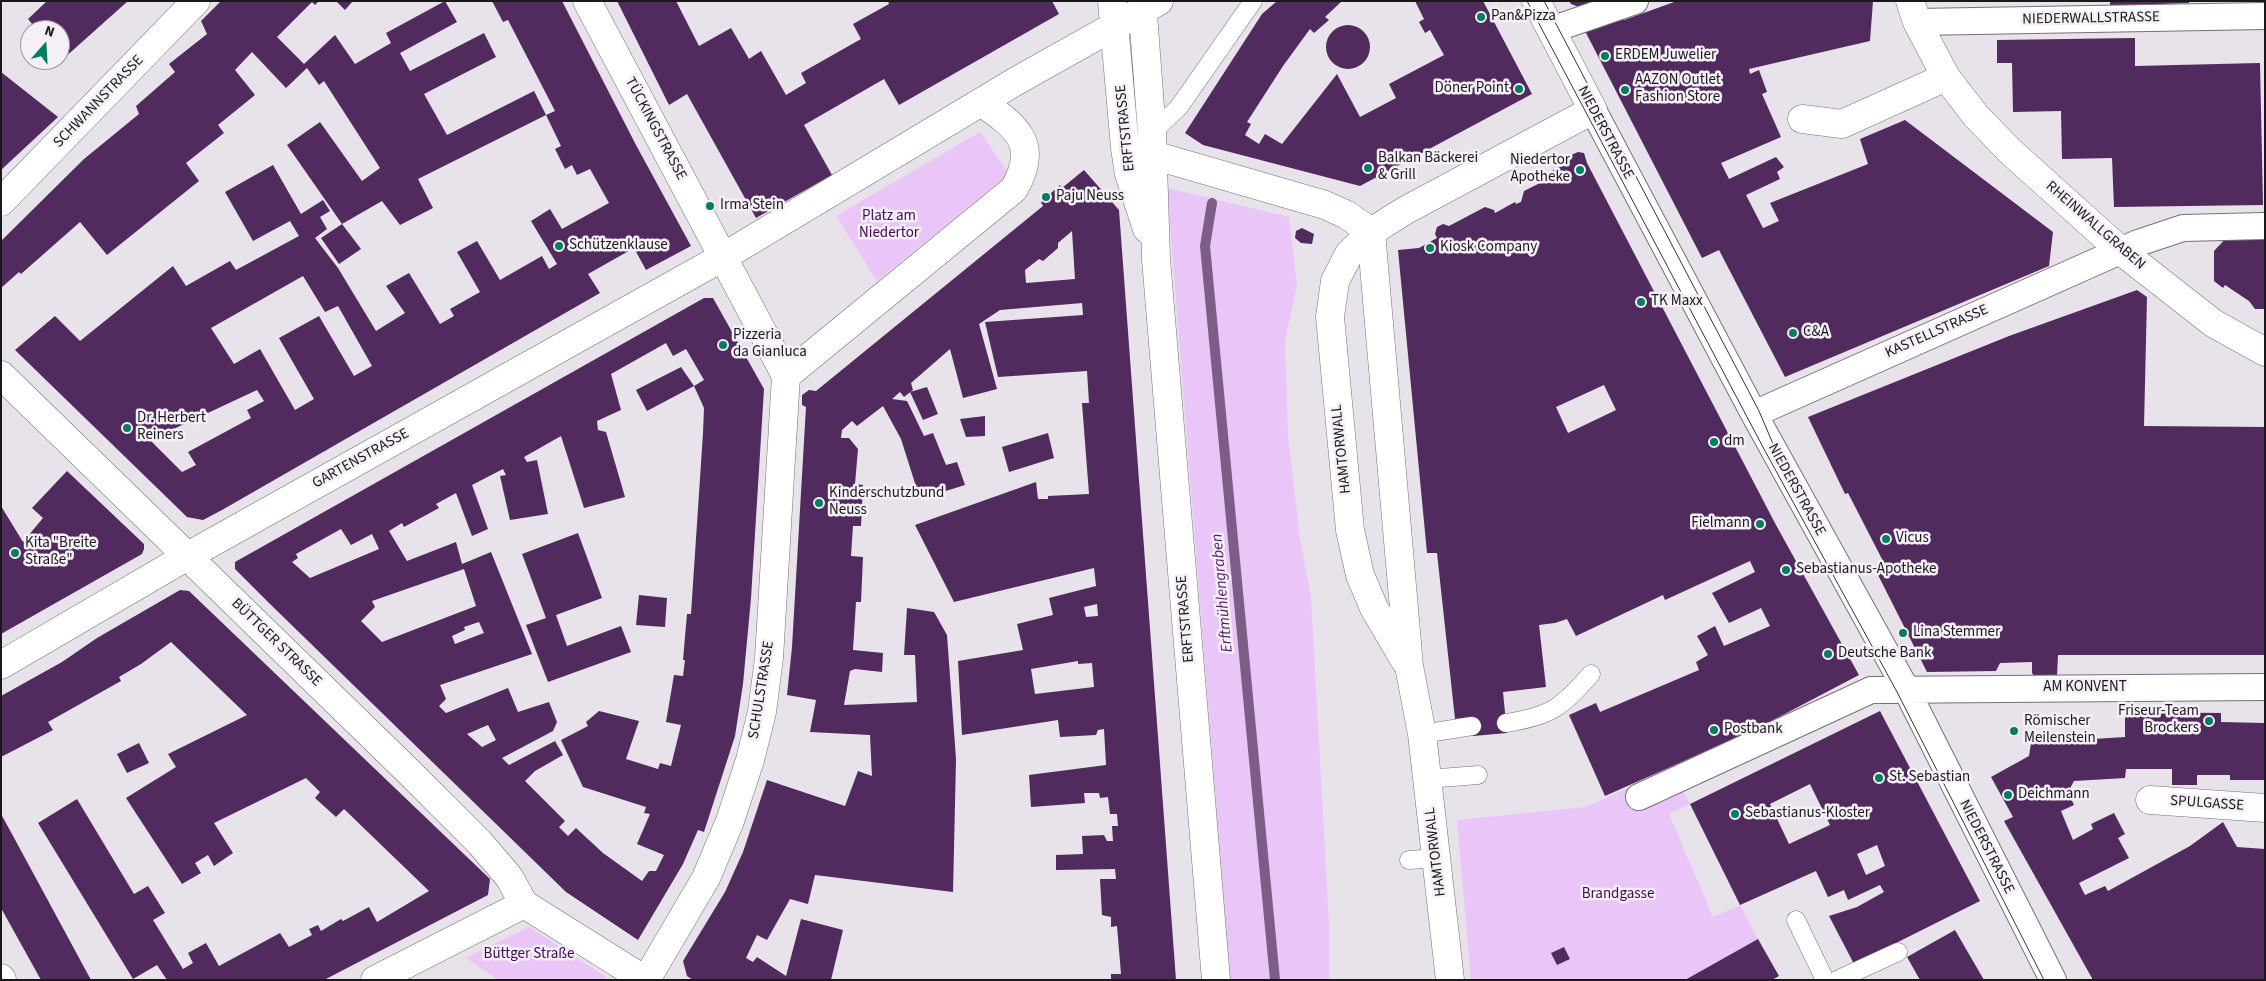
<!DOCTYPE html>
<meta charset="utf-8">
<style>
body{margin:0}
#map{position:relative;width:2266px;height:981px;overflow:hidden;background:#e8e2ea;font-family:"Source Sans 3",sans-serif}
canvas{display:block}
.frame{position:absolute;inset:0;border:2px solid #1a181a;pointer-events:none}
.north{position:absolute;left:20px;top:20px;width:50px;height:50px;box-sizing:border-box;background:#f5eff7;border:1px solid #9d999f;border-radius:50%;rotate:19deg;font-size:14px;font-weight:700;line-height:20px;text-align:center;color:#1a181a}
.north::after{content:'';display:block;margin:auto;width:18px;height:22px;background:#017e5d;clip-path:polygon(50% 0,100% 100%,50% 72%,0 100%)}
</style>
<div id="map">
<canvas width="2266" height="981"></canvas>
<div class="frame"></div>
<div class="north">N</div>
</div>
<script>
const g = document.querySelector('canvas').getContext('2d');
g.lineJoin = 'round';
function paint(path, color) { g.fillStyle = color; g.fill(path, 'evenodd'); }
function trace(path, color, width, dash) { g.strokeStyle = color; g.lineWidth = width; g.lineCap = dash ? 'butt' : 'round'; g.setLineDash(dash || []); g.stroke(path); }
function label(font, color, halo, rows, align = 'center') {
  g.font = font + ' "Source Sans 3",sans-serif'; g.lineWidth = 5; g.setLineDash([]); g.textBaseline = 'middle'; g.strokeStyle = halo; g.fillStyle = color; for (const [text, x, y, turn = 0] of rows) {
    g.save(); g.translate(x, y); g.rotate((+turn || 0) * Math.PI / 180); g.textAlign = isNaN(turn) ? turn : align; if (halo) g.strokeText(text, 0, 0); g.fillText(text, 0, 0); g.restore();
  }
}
paint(new Path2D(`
 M980,132L1009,174L877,281L836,216Z
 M1167,188L1289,217L1297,285L1285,341L1288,437L1300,539L1311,597L1329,924V980H1230Z
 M1671,769L1690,804L1669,814L1713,917L1740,905L1758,939L1685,980H1471L1457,820L1586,807Z
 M529,927L605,976L604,980H498L466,958Z`), '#eac5f7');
trace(new Path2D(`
 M1212,203L1205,246L1275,980`), '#7c5d86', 10);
paint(new Path2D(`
 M47,1H128L63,59L60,56V30H37L28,19Z
 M221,1H319L315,5L312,2L277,37L304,64L335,35L355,64L391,43L386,33L445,1L457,22L400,53L410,71L484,33L496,57L424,94L447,135L534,91L546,115L418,179L433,208L400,225L382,201L342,224L287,145L320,122L362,181L380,168L324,81L319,85L307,68L286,88L252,52L235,70L255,95L218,125L224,133L186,163L199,181L107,255L80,222L21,274L19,272L1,288V241L84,159L139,114L136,106L175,72L169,64L207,34L201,21Z
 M336,1H353L345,10Z
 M492,1H562L636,145L691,246L646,270L634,248L588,274L600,293L222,510L203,520L187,517L15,350L55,316L80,341L173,266L186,286L230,261L236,270L299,236L290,221L253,241L225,192L273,165L301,214L323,200L330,211L320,217L327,229L315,238L338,268L376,331L405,313L386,286L409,273L440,324L454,316L450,309L480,292L457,252L477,241L500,280L542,256L549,269L557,264L531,221L550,209L562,229L609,203L590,169L577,175L572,165L565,169L555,149L561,146L546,115L555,111L508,20L503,22ZM303,276L325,312L338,306L372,366L354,376L319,316L279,338L314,399L295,410L260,349L234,364L211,328ZM257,390L264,401L247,410L251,418L188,452L196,465L182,472L150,440Z
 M617,1H676L699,46L731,28L749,59L761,51L786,95L806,83L801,73L861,39L853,24L889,4L888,1H1052L1059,14L899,105L884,79L804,125L832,175L756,218L687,94L669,105Z
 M1277,1H1342L1325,17L1329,20L1314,33L1310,29L1283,66L1247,122L1251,124L1245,135L1259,144L1265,134L1282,144L1337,74L1360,117L1396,98L1389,84L1444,55L1430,30L1425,33L1419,22L1424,19L1415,1H1483L1532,94L1360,186L1203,145L1185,133L1262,14Z
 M1569,1H1593L1579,7L1571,4Z
 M1677,1H1873L1870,41L1749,69L1750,74L1759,70L1767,92L1762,94L1781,137L1721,163L1729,179L1776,157L1784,167L1777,172L1780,179L1746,195L1763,228L1779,221L1770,203L1868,164L1860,139L1905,120L2053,232L2049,266L1785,377L1719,250L1702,258L1584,29L1622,16L1624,20Z
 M2110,1H2189V3L2110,6Z
 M1326 47a22 22 0 1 1 44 0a22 22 0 1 1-44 0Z
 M2135,38V66L2260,63L2263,205L2114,207L2112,158L2062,159L2061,111L2013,112L2012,63H1997V40Z
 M1,72L58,117L1,170Z
 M1578,152L1584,153L1587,163L1776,525L1859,675L1758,728L1605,796L1569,715L1596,703L1600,712L1699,670L1696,662L1708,655L1697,636L1715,626L1724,646L1770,626L1761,608L1729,623L1712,593L1755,572L1750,561L1665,600L1663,595L1576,636L1567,619L1555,623L1539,625L1546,687L1503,692L1507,733L1473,736L1471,717L1455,719L1437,553H1427L1398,250L1419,248L1437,238L1435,234L1437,227L1443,224L1449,226L1485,207L1494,210L1495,213L1515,202L1516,204L1521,202L1524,191L1546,180L1549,172L1569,163L1571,155ZM1604,385L1616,410L1568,433L1556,407Z
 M1084,170L1119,210L1176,980H1111V974H1121L1117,926L1111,927V917L1102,915L1100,879H1116L1115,869L1056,870V855L1083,854L1082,836L1104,835L1107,841H1113L1112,826H1118L1117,814H1110L1108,797L1100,798L1099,793H1084L1085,803L1031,807L1029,775L1106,765L1104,729L1098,730L1096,735L1060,737L1058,720L962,735L958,661L1023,650L1017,624L1053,615L1049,598L1096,586L1094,568L954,602L915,525L1036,482L1038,499H1048V496L1089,494L1082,403H1089L1087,371L998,377L985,322L1083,315L1082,303L1000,310L979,324L997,389L963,398L950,349L911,383L913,390L904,397L900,392L892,399L907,401L924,436L933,433L946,465L957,462L965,485L920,499L901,439L883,406L857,426L852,421L842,430L841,438H849L858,449L855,484L863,485L861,526H853L851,556L863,557L861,602H856L853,650L883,653L882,672L855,669L850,671L844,705L917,702L915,655H904L907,608L934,612L947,635L956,759L953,892L815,875L808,904L790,899L767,940L757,935L746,958L753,962L757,957L786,976L801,919L843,930L831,980H693L687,976L683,961L725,892L743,852L767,780L845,806L858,771L872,776L870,735L810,732L816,700L787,695L792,647L806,407L802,405V395L809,390L816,391L1043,206L1041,202L1060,185L1062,188ZM1072,231L1075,279L1026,283L1025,270L1039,259L1043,261L1058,248V243ZM1097,604L1098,616L1086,617L1084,607ZM1078,661V664L1092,663L1094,687L1035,694L1031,669Z
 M342,224L361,249L339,264L321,238Z
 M1302,228L1314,234L1312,244L1301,243L1295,238L1296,231Z
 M2228,236H2265V309H2255L2249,301L2225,285L2223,288L2214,281V251Z
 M2137,290L2147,297L2144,426L2265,427V655H2058L2057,676H2034L2032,673V662L2000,663L1996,671L1927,672L1876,571L1883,561L1848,493L1845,494L1808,417L2009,336Z
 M704,298H713L764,389L751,598L743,684L735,736L704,832L698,830L683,864L638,940L566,892L269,603L235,569V562ZM666,343L673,356L686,349L704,380L694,386L704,408L703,433L691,614H687L683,660H685L683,676L674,675L666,722L681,725L671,766L660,763L658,769L626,759L639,721L599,711L586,722L588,726L561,740L583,787L646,807L644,813L650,814L637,844L664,855L656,871H649L642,881L603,853L576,828L568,836L559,827L565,821L525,781L535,771L563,755L555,741L509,765L502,758L553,731L557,722L549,702L518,712L508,688L446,713L439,706L446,699L440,685L532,654L491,552L462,564L456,542L407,561L389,531L402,523L404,527L439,508L436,504L456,493L472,536L488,529L472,485L503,469L506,475L500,476L510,520L548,514L537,460L527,462L524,457L561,436L584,508L625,497L606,432L598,430L597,421L621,410L611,374ZM341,529L351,545L372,534L379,549L310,578L292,562L298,558L296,554ZM464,569L476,606L382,642L361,621L375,607L372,601ZM479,622L484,633L455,644L452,636L465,630L464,627ZM488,725L496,740L482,747L467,734Z
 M681,367L694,386L647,411L636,390Z
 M927,387L938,414L923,420L910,392Z
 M985,416V436L966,437L960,419Z
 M1048,433L1054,458L1009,472L1002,447Z
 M67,471L144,544V549L142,554L1,634V506L23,542L43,518L32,508Z
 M578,533L602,598L556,615L567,646L621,626L631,652L548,682L526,625L546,618L522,554Z
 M180,590L189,591L490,879L488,895L324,980H167L157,965L133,979L38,823L77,799L134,894L148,886L165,913L153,920L183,969L193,963L188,953L206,943L219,966L280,933L289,947L312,935L309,929L318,925L321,931L341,919L343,921L369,907L377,922L429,891L344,809L336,817L315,798L320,792L306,778L214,823L233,853L214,866L208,855L195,863L201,873L182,884L126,798L176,767L168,754L247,715L171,642L141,664L119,677L121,681L48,722L53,730L1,757V696L62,662L97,638Z
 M639,595L667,598L665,627L636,625Z
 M1880,711L1980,901L1854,964L1829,916L1857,907L1884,892L1880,885L1848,900L1844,890L1828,897L1816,871L1740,905L1690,804ZM1810,784L1830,825L1789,844L1770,804ZM1877,845L1885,866L1866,875L1857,854Z
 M2125,712L2221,713V722L2264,723L2265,780H2230V775H2197V785H2172V769H2126L2125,778L2074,781L2068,792L2074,805L2061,811L2073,840L2093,829L2091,824L2114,813L2125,834L2118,838L2129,858L2079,883L2085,895L2105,886L2108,891L2190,846L2223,822L2237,847L2265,849V980H2093L2004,821L2013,817L1991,777L2029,756L2031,743L2125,737Z
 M139,743L149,763L127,773L117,754Z
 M1,814L12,834L91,980H41L1,908Z
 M1955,930L1984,980H1920L1907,957Z
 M1758,939L1779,976L1772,980H1685Z
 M1564,947L1570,959L1557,965L1551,953Z`), '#512a5e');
const service = new Path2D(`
 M1152,133L1179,107L1253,1
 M1506,723C1551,716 1561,708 1591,674
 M1422,734L1472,726
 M1427,779L1478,775
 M1409,860L1437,858
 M1796,920L1825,980
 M1837,980L1898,952`);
const pedestrian = new Path2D(`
 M1917,22L2265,16
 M1551,30L1635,1
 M1593,110L1754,414L1906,689L2053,980
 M1754,414L2138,243L2183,228L2264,226
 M1639,797L1871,690L2265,687`);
const minor = new Path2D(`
 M587,1L786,376
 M1112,1L1125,148L1129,174L1147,229
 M1142,1L1152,133L1156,259L1216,980
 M1910,1L1917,22L1946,77L1976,116L2011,152L2121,251L2213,323L2265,352
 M1802,119L1842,124L1946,77
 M1153,155L1325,205L1347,215L1371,232L1409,666L1422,734L1450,980
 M1,202L196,1
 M1,375L409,772L480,843L509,877L524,904L645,980
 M786,376L1014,189C1040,144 1017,127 981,102
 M1405,661L1374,608L1360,575L1350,530L1330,317L1335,281L1349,254L1371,232L1406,210L1593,110L1536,1
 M1,665L186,557L723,257L1018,80L1159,1
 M2150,800L2265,808
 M1,978L2,980
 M375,980L524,904
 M646,980L706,878L730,821L750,760L762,712L769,658L786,376`);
trace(service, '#767178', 19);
trace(pedestrian, '#767178', 28);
trace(minor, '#767178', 29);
trace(service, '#fff', 18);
trace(pedestrian, '#fff', 26);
trace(minor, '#fff', 28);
trace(new Path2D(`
 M1527,1L1764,449L1896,690L2044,980
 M1544,1L1759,411L1791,486`), '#363336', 1);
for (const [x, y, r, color] of [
 [1481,17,5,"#017e5d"],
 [1605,56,5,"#017e5d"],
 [1519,89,5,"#017e5d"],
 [1625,90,5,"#017e5d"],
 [1368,168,5,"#017e5d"],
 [1580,170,5,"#017e5d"],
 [1046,197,5,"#017e5d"],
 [710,206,5,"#017e5d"],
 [559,246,5,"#017e5d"],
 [1430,248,5,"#017e5d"],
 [1641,302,5,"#017e5d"],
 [1793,333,5,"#017e5d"],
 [723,345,5,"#017e5d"],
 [127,428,5,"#017e5d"],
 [1714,442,5,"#017e5d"],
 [819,503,5,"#017e5d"],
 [1760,524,5,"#017e5d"],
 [1886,539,5,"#017e5d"],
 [15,553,5,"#017e5d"],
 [1786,570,5,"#017e5d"],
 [1903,633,5,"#017e5d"],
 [1828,654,5,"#017e5d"],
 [2209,721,5,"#017e5d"],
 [1714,730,5,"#017e5d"],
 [2014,731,5,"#017e5d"],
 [1879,778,5,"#017e5d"],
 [2008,795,5,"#017e5d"],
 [1735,814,5,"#017e5d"]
]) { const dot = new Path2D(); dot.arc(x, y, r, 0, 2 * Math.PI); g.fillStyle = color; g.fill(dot); trace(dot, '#f5eff7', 2); }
label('15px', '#1a181a', '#f5eff7', [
 ["Pan&Pizza",1491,17],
 ["ERDEM Juwelier",1615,56],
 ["AAZON Outlet",1635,81],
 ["Fashion Store",1635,98],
 ["Döner Point",1509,89,"right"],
 ["Balkan Bäckerei",1378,159],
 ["& Grill",1378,176],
 ["Niedertor",1570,161,"right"],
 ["Apotheke",1570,178,"right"],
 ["Paju Neuss",1056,197],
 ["Irma Stein",720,206],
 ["Schützenklause",569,246],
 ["Kiosk Company",1440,248],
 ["TK Maxx",1651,302],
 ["C&A",1803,333],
 ["Pizzeria",733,336],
 ["da Gianluca",733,353],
 ["Dr. Herbert",137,419],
 ["Reiners",137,436],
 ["dm",1724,442],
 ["Kinderschutzbund",829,494],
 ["Neuss",829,511],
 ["Fielmann",1750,524,"right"],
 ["Vicus",1896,539],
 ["Kita \"Breite",25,544],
 ["Straße\"",25,561],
 ["Sebastianus-Apotheke",1796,570],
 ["Lina Stemmer",1913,633],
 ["Deutsche Bank",1838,654],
 ["Friseur-Team",2199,712,"right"],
 ["Brockers",2199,729,"right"],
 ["Römischer",2024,722],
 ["Meilenstein",2024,739],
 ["Postbank",1724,730],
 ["St. Sebastian",1889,778],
 ["Deichmann",2018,795],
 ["Sebastianus-Kloster",1745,814]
], 'left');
label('15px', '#1a181a', '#f5eff7', [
 ["NIEDERWALLSTRASSE",2091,19,-1],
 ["SCHWANNSTRASSE",99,102,-46],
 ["ERFTSTRASSE",1126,128,-96],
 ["TÜCKINGSTRASSE",655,129,62],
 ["NIEDERSTRASSE",1605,133,62],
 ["RHEINWALLGRABEN",2095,226,41],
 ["KASTELLSTRASSE",1937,332,-24],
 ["HAMTORWALL",1342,449,-96],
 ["GARTENSTRASSE",361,459,-29],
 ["NIEDERSTRASSE",1796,490,61],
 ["ERFTSTRASSE",1186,619,-95],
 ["BÜTTGER STRASSE",276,643,44],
 ["AM KONVENT",2085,688],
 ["SCHULSTRASSE",762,690,-81],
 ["SPULGASSE",2207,804,4],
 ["NIEDERSTRASSE",1986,847,63],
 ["HAMTORWALL",1436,852,-97]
]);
label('15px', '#410852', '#f5eff7', [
 ["Platz am",889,217],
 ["Niedertor",889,234],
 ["Brandgasse",1618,895],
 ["Büttger Straße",529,955]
]);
label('italic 16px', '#541e65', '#f5eff7', [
 ["Erftmühlengraben",1223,593,-95]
]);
</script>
